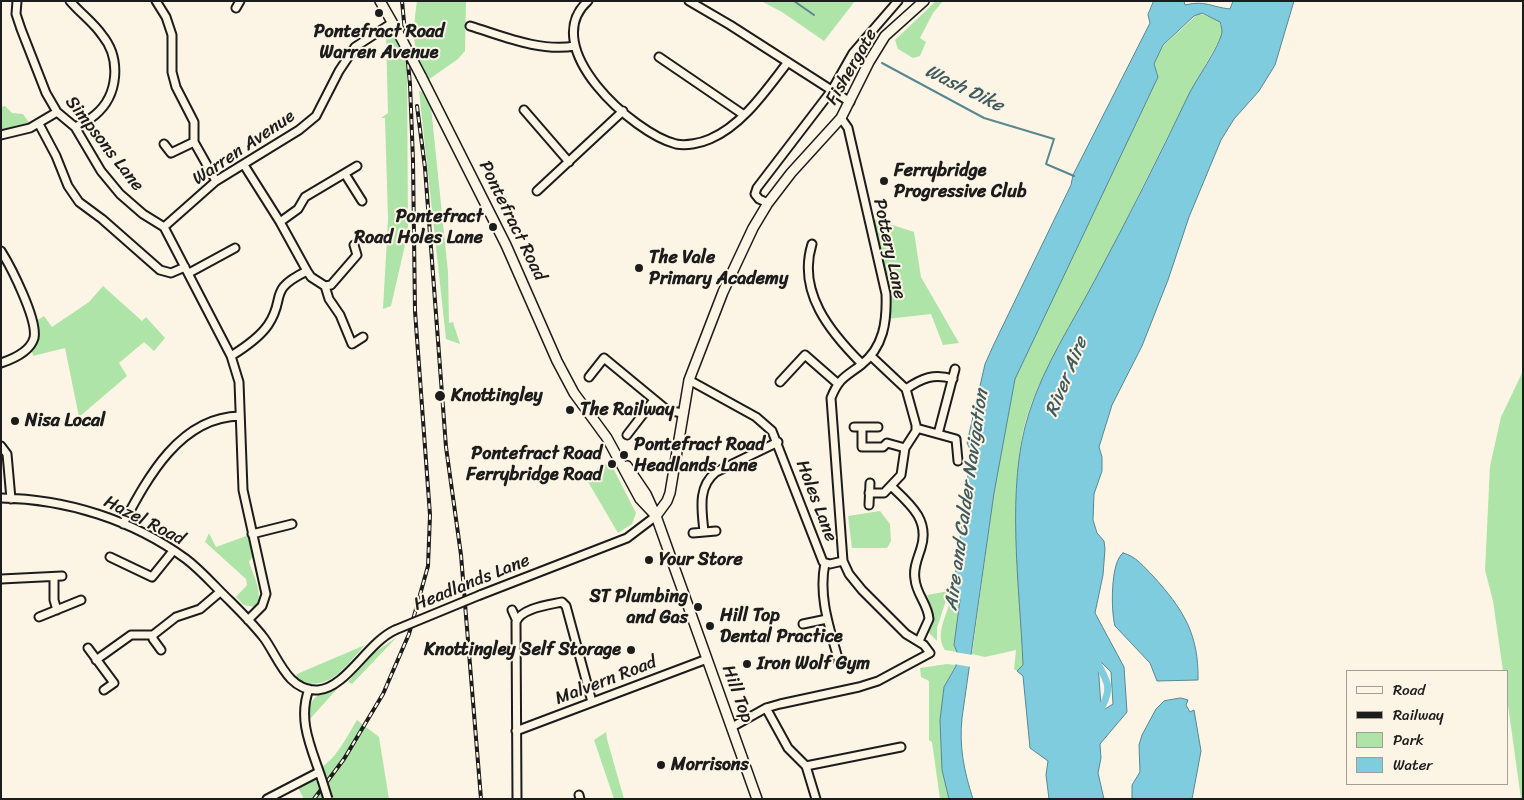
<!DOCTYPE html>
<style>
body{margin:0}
#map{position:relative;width:1524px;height:800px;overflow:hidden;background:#fcf5e5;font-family:Sriracha,sans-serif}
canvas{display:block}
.frame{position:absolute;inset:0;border:2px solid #1c1c1c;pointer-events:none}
.legend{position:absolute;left:1346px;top:670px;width:162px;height:115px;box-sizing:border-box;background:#fcf5e5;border:1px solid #a29e95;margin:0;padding:6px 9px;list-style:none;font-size:15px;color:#1c1c1c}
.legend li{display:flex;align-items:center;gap:10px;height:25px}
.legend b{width:25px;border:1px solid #a29e95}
</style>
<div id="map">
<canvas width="1524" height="800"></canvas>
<div class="frame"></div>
<ul class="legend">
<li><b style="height:6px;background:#fcf5e5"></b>Road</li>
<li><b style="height:6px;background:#1c1c1c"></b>Railway</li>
<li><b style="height:14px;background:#aee4a7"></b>Park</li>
<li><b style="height:14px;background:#80ccdf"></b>Water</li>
</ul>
</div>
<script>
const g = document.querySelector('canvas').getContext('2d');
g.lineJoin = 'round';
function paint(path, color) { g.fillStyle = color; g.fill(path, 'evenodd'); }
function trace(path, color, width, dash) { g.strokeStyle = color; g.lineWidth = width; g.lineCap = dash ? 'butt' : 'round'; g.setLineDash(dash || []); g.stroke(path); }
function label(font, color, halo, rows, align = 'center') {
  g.font = font + ' Sriracha,sans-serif'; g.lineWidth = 4; g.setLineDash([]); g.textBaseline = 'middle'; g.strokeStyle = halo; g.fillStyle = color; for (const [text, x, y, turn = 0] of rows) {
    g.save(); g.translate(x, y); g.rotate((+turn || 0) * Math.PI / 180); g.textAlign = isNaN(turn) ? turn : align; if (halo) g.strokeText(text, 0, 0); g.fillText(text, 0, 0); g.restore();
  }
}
paint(new Path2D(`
 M417,1H466L465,51L458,59L428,80C412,48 412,36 417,1Z
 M761,1H855L824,41L782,12Z
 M936,1H943L933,13L920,38L926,42L920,56L913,58L898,49L895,40Z
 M1199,13L1219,21L1222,30V35C1177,114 1139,197 1097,277C1071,325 1029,389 1021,442C1010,516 1020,591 1023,665L1017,671L1014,669L1016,650L985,657L972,654L994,493L1015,379L1021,361L1158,77L1154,64L1164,45Z
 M392,32L407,62L408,232L391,306L383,309L388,219L385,118H381L388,113L386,35Z
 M419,91L422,92L431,107L448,272L449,323L453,322L460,344L446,339Z
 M5,106L12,113L23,114L30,124L1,133V107Z
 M868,217L914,232L921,277L959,343L943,345L931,314L887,319L886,294Z
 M103,286L142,321L146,317L165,338L154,351L144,342L119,363L127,376L79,417L65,348L33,356L32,351L38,334L36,321L44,316L52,327L89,302Z
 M1523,371V799H1521L1508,705V671H1503L1493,601L1485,570L1490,466L1501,417Z
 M610,462L636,513L632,524L618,533L584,475Z
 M880,511L890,524L891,541L887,548H852L848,516Z
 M209,533L216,547L249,535L253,556L249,562C253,575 265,596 255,607L244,605L236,597L247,585L246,579L205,542Z
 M954,586L960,600L954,644L957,652L945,650C932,632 953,606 954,586Z
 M949,591L937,628V641L929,633L933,612L927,595Z
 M397,637L352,684L348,682L368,657Z
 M365,645C347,664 326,698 296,677L297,674Z
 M947,664L956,665L944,687L942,706V770L949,799H940L932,742L929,740V681L921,677L920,668Z
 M334,689H337L309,720C308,700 315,694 334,689Z
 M357,720L379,737L389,799H304L295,782C332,766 337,754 357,720Z
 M606,732L607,739L624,799H614L594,740Z`), '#aee4a7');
const water = new Path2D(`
 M1154,1H1184L1185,5C1206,0 1211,7 1230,9L1233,1H1294L1275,65L1259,91L1234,119L1221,140L1189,217L1168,280L1142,346L1112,405L1099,447L1102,457V471L1094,494L1093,520L1097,533L1104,541L1105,549L1103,575L1095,613L1124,667L1127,712L1100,744L1101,758L1098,773L1104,799H1049L1046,775L1048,761L1030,748L1023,676L1017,671L1023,665C1020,587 1005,487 1029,413C1044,365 1073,322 1096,278C1128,218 1159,157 1188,96C1195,81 1220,46 1222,32C1222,29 1221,25 1220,22L1202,13L1194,16L1163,45L1154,64L1158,77L1015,379L994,493L962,718C959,747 964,771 973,799H949L942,770L940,720L944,687L956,666L957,652L954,645L960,600L954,586L971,451L967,443L985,364L994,344L1071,185L1073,175L1150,23L1148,15ZM1102,663L1111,672L1113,704L1105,709L1101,706L1098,664Z
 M1123,553C1136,556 1144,567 1153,576C1183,609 1199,634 1198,680L1157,681L1150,663L1115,626C1111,612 1110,562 1123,553Z
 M1181,698L1188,700L1186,705L1190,712L1194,710L1201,751L1192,799H1132V785L1140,772L1139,745L1142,735L1156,709L1164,701Z`);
paint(water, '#80ccdf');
trace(water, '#588691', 1);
paint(new Path2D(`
 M954,652L973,655L971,667L954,664Z`), '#fcf5e5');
trace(new Path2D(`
 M794,1L814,15
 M882,63L984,118L1054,139L1046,164L1074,176`), '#588691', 2);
trace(new Path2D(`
 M1098,664C1108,683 1112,687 1102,707`), '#80ccdf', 7);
const minor = new Path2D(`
 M17,1L16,14L21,29L46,93L57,112L75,127L101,171L120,194L143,214L164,227L231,356L239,382L243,490L266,594L262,606L248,620
 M70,1C80,13 93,22 102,35C121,58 119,95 95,115C89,120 82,124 75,127
 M156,1L166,17L172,35V72L176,87L194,122V142L216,181
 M588,1C537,47 633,133 676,144C687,146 701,143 710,139C743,125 766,90 788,62
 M689,1L730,25L850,102
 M236,8L240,1
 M470,26C503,36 539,52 575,46
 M659,57L744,115
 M524,110L569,162
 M39,124L56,156L68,186L79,202L102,219L160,270L171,273L185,267
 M1,135L30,128L57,112
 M164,144L171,153L194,142
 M244,165L280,222L307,271
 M345,174L362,201
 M537,191L623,111
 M768,203L759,199L755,194L757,188L832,90L853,53L898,1
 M280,222L298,209L305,197L357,166
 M164,227L216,181L299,130L316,116L339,71L355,47L392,23
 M812,244C797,292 830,332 862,364
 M1,251C11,267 38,320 34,338C30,352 13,359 1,363
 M189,273L235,248
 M325,286L329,299L340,315L352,344L363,337
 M231,356C244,348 259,338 268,325C287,297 266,291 307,271L311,277L325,286L331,285L357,255L354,245
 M589,377L604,358L667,410L682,413
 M689,380L756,417L772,431L823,562L830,564L843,561
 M780,382L805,355L837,383
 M906,389C922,378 934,373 953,379
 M854,427H878
 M862,427V447H883L887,443L905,448
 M916,428L956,439L958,461
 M938,434L955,369
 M627,435L654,400
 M1,446L7,454L11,499
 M891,486C910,504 930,520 921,548C918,558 913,568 915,579C916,594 928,604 929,619L919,641
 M869,493H884L901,475L905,448L916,431V425L906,389L871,356
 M1,498C67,499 133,520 186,559C202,571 216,588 230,601C242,613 254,625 264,638C278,657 288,692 318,690C346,688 367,643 395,630
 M869,505L870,483
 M123,524C148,477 180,417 240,416
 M704,532C702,510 697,487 716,472L778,442
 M693,533L716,531
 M252,534L292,524
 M110,557L152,577L173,551
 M825,563C818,597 830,629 839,662
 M54,577V600L57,610
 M1,579L62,576
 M480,595L627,538L656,516
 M512,610L516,619
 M39,617L81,600
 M803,624L827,619
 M88,648L114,683L104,690
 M161,650L153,639V635L176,617L200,609L220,592
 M96,660L131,635H153
 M309,689C297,721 312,749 322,780
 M766,708L788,748L806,766L816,799
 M732,727L766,708L780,704L859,687L878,681L930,653L924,645L906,634L862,590L849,574L843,561L831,398C839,378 845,377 861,365C884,347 887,321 886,294L848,128L841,118
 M516,731L707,659
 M806,766L901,747
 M579,795L580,799
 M267,799L319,772
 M517,799L516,622C521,608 549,605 562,602L566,606L592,702`);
const major = new Path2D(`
 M380,1L400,36
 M421,76L506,245L557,361L574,393L607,438L640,499L656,516
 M627,466L646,494L656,516L757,799
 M656,516L667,501L670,493L689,380L723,292L753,228L768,203L791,173L841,118L869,62L885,36L924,1`);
trace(minor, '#1c1c1c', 11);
trace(major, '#1c1c1c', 12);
trace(minor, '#fcf5e5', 7);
trace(major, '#fcf5e5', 9);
const rail = new Path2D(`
 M417,106L425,168L446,447L461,555L481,799
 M314,799L344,759L383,694L409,634L428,566L430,515L415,311L413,160L410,84L402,1`);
trace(rail, '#1c1c1c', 4);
trace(rail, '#fcf5e5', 2, [5.5]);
const minorBridge = new Path2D(`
 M395,630L480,595
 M322,780L328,799`);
const majorBridge = new Path2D(`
 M400,36L421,76`);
trace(minorBridge, '#1c1c1c', 11, []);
trace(majorBridge, '#1c1c1c', 12, []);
trace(minorBridge, '#fcf5e5', 7);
trace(majorBridge, '#fcf5e5', 9);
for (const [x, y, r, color] of [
 [379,13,5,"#1c1c1c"],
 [884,181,5,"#1c1c1c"],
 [493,227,5,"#1c1c1c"],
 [639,268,5,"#1c1c1c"],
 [440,396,6,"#1c1c1c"],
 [570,410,5,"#1c1c1c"],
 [15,421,5,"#1c1c1c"],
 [624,455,5,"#1c1c1c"],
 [612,464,5,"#1c1c1c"],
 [649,560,5,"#1c1c1c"],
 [698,607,5,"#1c1c1c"],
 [710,626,5,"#1c1c1c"],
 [631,650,5,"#1c1c1c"],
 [747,664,5,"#1c1c1c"],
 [661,765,5,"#1c1c1c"]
]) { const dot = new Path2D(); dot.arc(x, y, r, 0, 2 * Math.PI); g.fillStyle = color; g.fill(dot); trace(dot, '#fcf5e5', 2); }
label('bold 18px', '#1c1c1c', '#fcf5e5', [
 ["Pontefract Road",379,32,"center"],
 ["Warren Avenue",379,53,"center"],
 ["Ferrybridge",894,171],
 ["Progressive Club",894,192],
 ["Pontefract",483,217,"right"],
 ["Road Holes Lane",483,238,"right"],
 ["The Vale",649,258],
 ["Primary Academy",649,279],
 ["Knottingley",451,396],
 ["The Railway",580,410],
 ["Nisa Local",25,421],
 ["Pontefract Road",634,445],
 ["Headlands Lane",634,466],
 ["Pontefract Road",602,454,"right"],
 ["Ferrybridge Road",602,475,"right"],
 ["Your Store",659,560],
 ["ST Plumbing",688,597,"right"],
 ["and Gas",688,618,"right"],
 ["Hill Top",720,616],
 ["Dental Practice",720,637],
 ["Knottingley Self Storage",621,650,"right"],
 ["Iron Wolf Gym",757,664],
 ["Morrisons",671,765]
], 'left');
label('18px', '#1c1c1c', '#fcf5e5', [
 ["Fishergate",852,67,-60],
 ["Simpsons Lane",104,144,52],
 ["Warren Avenue",244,148,-34],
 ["Pontefract Road",512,221,64],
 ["Pottery Lane",889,249,78],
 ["Holes Lane",816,501,69],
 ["Hazel Road",144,521,27],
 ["Headlands Lane",472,583,-22],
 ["Malvern Road",606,681,-21],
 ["Hill Top",737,694,70]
]);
label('italic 19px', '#3f5a60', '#fcf5e5', [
 ["Wash Dike",964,89,26],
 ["River Aire",1067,377,-68],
 ["Aire and Calder Navigation",967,500,-82]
]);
</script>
